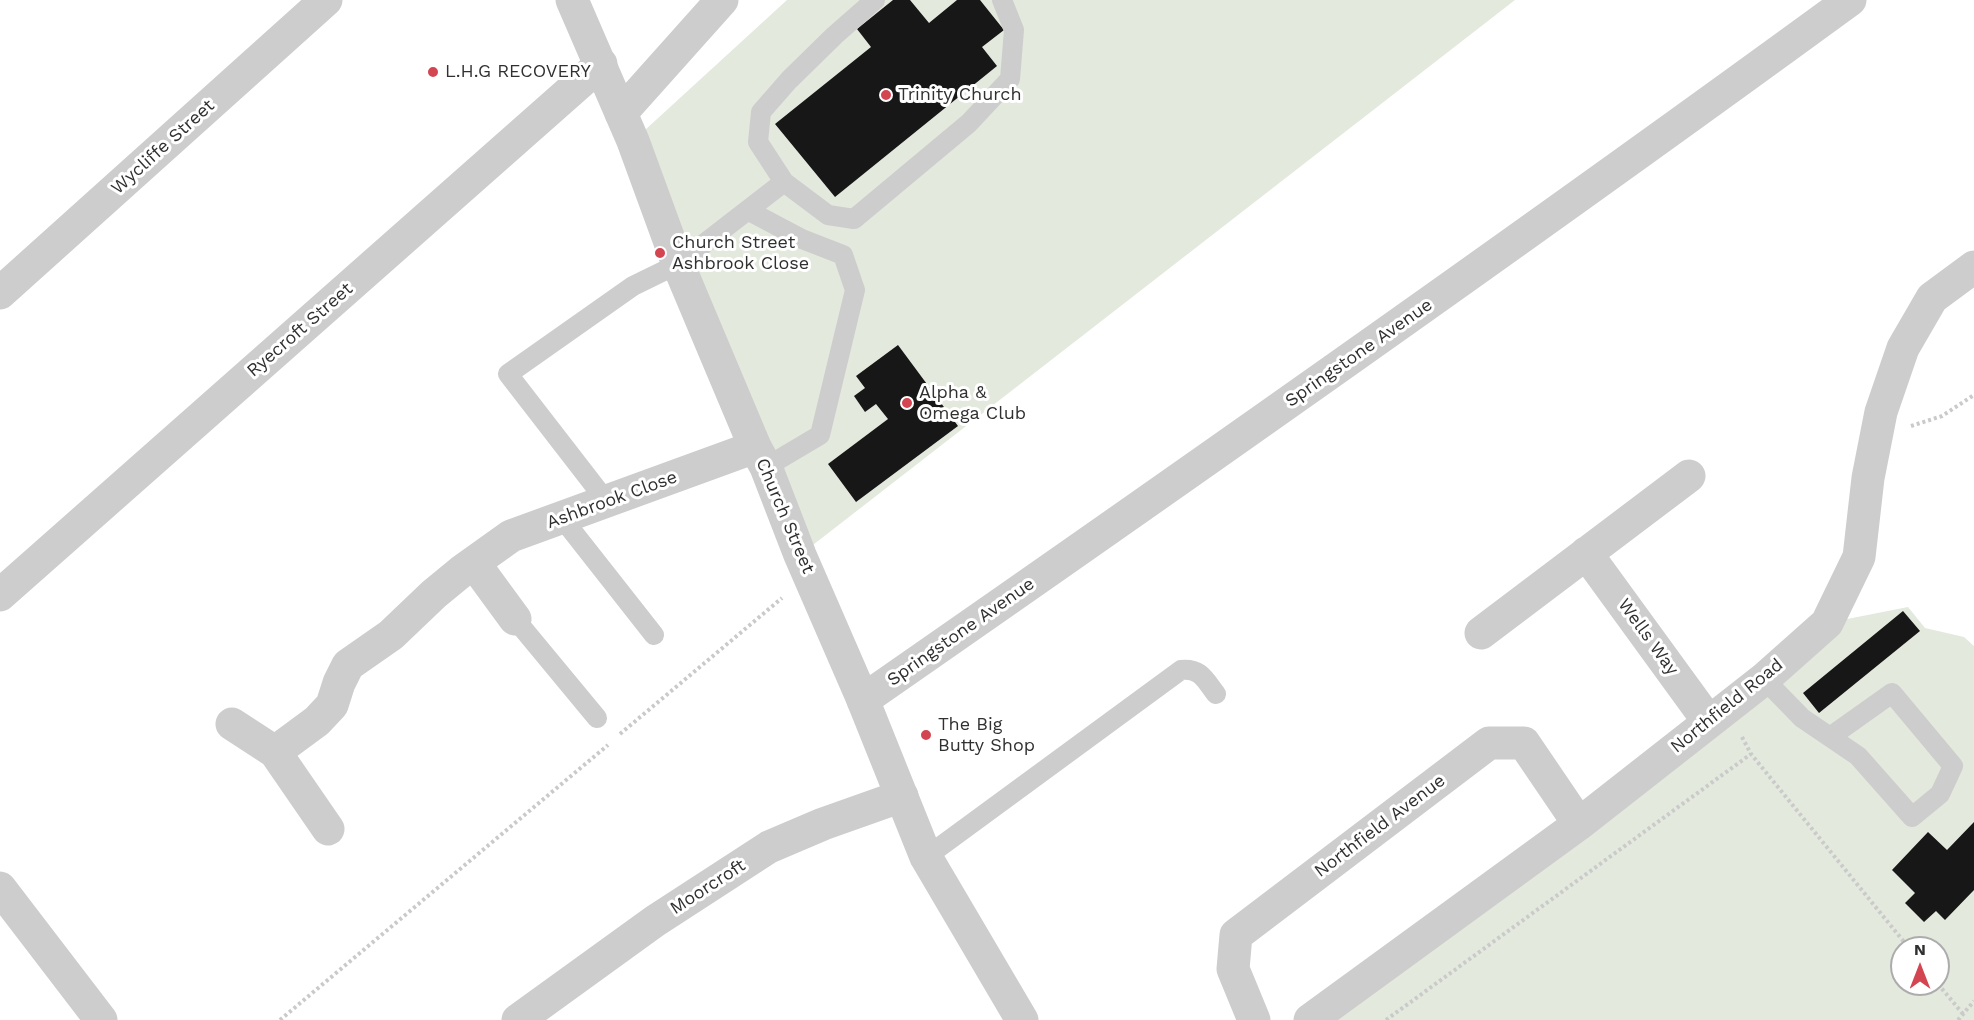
<!DOCTYPE html>
<style>
body{margin:0}
#map{position:relative;width:1974px;height:1020px;overflow:hidden;background:#fff;font-family:"Work Sans",sans-serif}
canvas{display:block}
.north{position:absolute;left:1890px;top:936px;width:60px;height:60px;box-sizing:border-box;background:#fff;border:2px solid #acacac;border-radius:50%;rotate:0deg;font-size:16px;font-weight:700;line-height:24px;text-align:center;color:#303030}
.north::after{content:'';display:block;margin:auto;width:21px;height:27px;background:#d44552;clip-path:polygon(50% 0,100% 100%,50% 72%,0 100%)}
</style>
<div id="map">
<canvas width="1974" height="1020"></canvas>
<div class="north">N</div>
</div>
<script>
const g = document.querySelector('canvas').getContext('2d');
g.lineJoin = 'round';
function paint(path, color) { g.fillStyle = color; g.fill(path, 'evenodd'); }
function trace(path, color, width, dash) { g.strokeStyle = color; g.lineWidth = width; g.lineCap = dash ? 'butt' : 'round'; g.setLineDash(dash || []); g.stroke(path); }
function label(font, color, halo, rows, align = 'center') {
  g.font = font + ' "Work Sans",sans-serif'; g.lineWidth = 6; g.setLineDash([]); g.textBaseline = 'middle'; g.strokeStyle = halo; g.fillStyle = color; for (const [text, x, y, turn = 0] of rows) {
    g.save(); g.translate(x, y); g.rotate((+turn || 0) * Math.PI / 180); g.textAlign = isNaN(turn) ? turn : align; if (halo) g.strokeText(text, 0, 0); g.fillText(text, 0, 0); g.restore();
  }
}
paint(new Path2D(`
 M787,0H1515L800,555L633,141Z
 M1908,607L1925,628L1964,637L1974,646V1020H1310L1827,623ZM1902,948H1938V984H1902Z`), '#e3e9dd');
paint(new Path2D(`
 M893,0H910L929,23L957,0H980L1004,30L982,47L997,66L835,197L775,124L871,47L857,29Z
 M898,345L958,426L856,502L828,464L888,419L876,404L865,412L854,396L865,388L856,376Z
 M1903,611L1920,631L1819,713L1803,693Z
 M1974,822V890L1945,920L1936,911L1924,922L1905,903L1915,893L1892,870L1928,832L1947,850Z`), '#171717');
trace(new Path2D(`
 M1911,426L1942,416L1974,395
 M620,734L782,598
 M1742,737L1751,754L1909,948
 M1938,984L1963,1014
 M280,1020L608,745
 M1386,1020L1751,754
 M1958,1020L1974,1001`), '#cacaca', 4, [3, 3]);
trace(new Path2D(`
 M784,182L758,142L761,112L789,80L835,35L875,0
 M749,211L802,239L843,255L855,290L820,435L766,467
 M607,502L508,374L633,286L678,264L784,182L828,215L854,219L969,123L1010,79L1014,30L1002,0
 M562,518L654,635
 M515,619L597,718
 M1764,679L1802,718L1858,756L1912,817L1940,794L1953,766L1892,693L1830,737
 M926,857L1181,670C1201,668 1205,680 1216,694`), '#cdcdcd', 20);
trace(new Path2D(`
 M621,113L722,0
 M0,293L326,0
 M1586,553L1709,722
 M474,563L515,619
 M0,595L601,64
 M1481,633L1689,476
 M863,700C1194,470 1524,238 1850,0
 M232,724L275,752L328,829
 M275,752L317,721L332,705L339,683L348,665L391,635L434,594L462,571L511,536L755,447
 M0,888L101,1020
 M518,1020L655,921L769,847L823,824L902,796
 M1254,1020L1233,969L1236,935L1489,743H1524L1579,824
 M1310,1020L1579,824L1764,679L1827,623L1859,557L1868,478L1881,412L1903,348L1932,298L1974,267`), '#cdcdcd', 33);
trace(new Path2D(`
 M572,0L633,141L678,264L755,447L766,467L800,555L863,700L926,857L1022,1020`), '#cdcdcd', 33);
for (const [x, y, r, color] of [
 [433,72,6,"#d44552"],
 [886,95,6,"#d44552"],
 [660,253,6,"#d44552"],
 [907,403,6,"#d44552"],
 [926,735,6,"#d44552"]
]) { const dot = new Path2D(); dot.arc(x, y, r, 0, 2 * Math.PI); g.fillStyle = color; g.fill(dot); trace(dot, '#fff', 2); }
label('18px', '#303030', '#fff', [
 ["L.H.G RECOVERY",445,72],
 ["Trinity Church",898,95],
 ["Church Street",672,243],
 ["Ashbrook Close",672,264],
 ["Alpha &",919,393],
 ["Omega Club",919,414],
 ["The Big",938,725],
 ["Butty Shop",938,746]
], 'left');
label('18px', '#303030', '#fff', [
 ["Wycliffe Street",163,147,-42],
 ["Ryecroft Street",300,330,-41],
 ["Springstone Avenue",1359,353,-35],
 ["Ashbrook Close",612,500,-20],
 ["Church Street",785,516,67],
 ["Springstone Avenue",961,632,-35],
 ["Wells Way",1648,637,54],
 ["Northfield Road",1727,706,-39],
 ["Northfield Avenue",1380,826,-37],
 ["Moorcroft",708,887,-33]
]);
</script>
